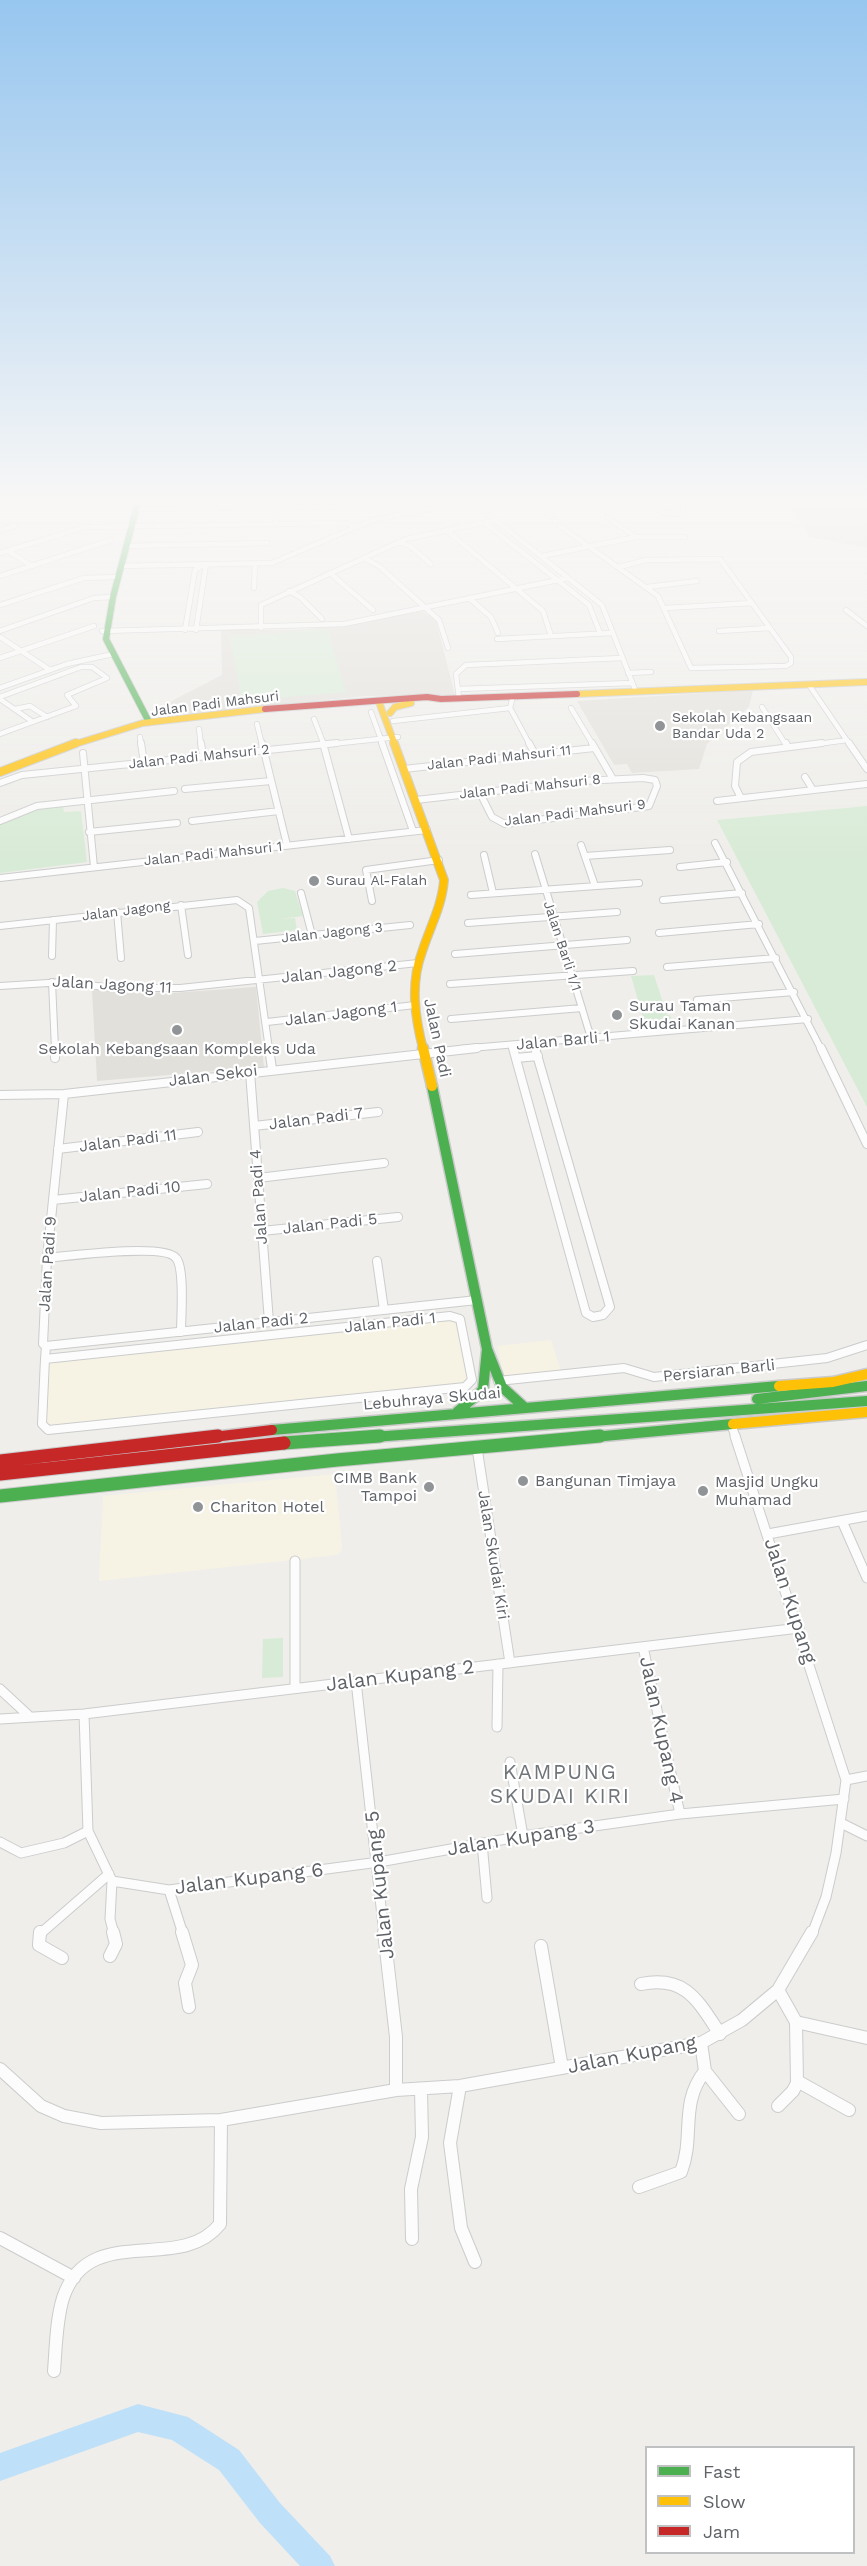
<!DOCTYPE html>
<style>
body{margin:0}
#map{position:relative;width:867px;height:2566px;overflow:hidden;background:#efeeea;font-family:"Work Sans",sans-serif}
canvas{display:block}
.legend{position:absolute;left:645px;top:2446px;width:210px;height:108px;box-sizing:border-box;background:#fff;border:2px solid #bfc1c3;margin:0;padding:8px 10px;list-style:none;font-size:18px;color:#5f6368}
.legend li{display:flex;align-items:center;gap:12px;height:30px}
.legend b{width:30px;border:2px solid #bfc1c3}
</style>
<div id="map">
<canvas width="867" height="2566"></canvas>
<ul class="legend">
<li><b style="height:8px;background:#4caf50"></b>Fast</li>
<li><b style="height:8px;background:#ffc107"></b>Slow</li>
<li><b style="height:8px;background:#c62828"></b>Jam</li>
</ul>
</div>
<script>
const g = document.querySelector('canvas').getContext('2d');
g.lineJoin = 'round';
function paint(path, color) { g.fillStyle = color; g.fill(path, 'evenodd'); }
function trace(path, color, width, dash) { g.strokeStyle = color; g.lineWidth = width; g.lineCap = dash ? 'butt' : 'round'; g.setLineDash(dash || []); g.stroke(path); }
function label(font, color, halo, rows, align = 'center') {
  g.font = font + ' "Work Sans",sans-serif'; g.lineWidth = 4.5; g.setLineDash([]); g.textBaseline = 'middle'; g.strokeStyle = halo; g.fillStyle = color; for (const [text, x, y, turn = 0] of rows) {
    g.save(); g.translate(x, y); g.rotate((+turn || 0) * Math.PI / 180); g.textAlign = isNaN(turn) ? turn : align; if (halo) g.strokeText(text, 0, 0); g.fillText(text, 0, 0); g.restore();
  }
}
paint(new Path2D(`
 M463,1318L476,1383L175,1414L48,1426L45,1424L48,1361Z
 M551,1340L561,1371L504,1376L497,1346Z
 M335,1474L342,1547L341,1552L337,1555L99,1581L103,1496Z`), '#f7f3e4');
paint(new Path2D(`
 M788,506H867V548L810,537Z
 M422,611L436,620L455,695L366,696L174,715L156,709L222,675L221,630H291L343,626Z
 M753,690L749,707L707,744L699,769L632,773L627,764L614,765L577,701Z
 M256,987L264,1067L97,1081L92,990L171,993Z`), '#e2e0da');
paint(new Path2D(`
 M327,629L346,692L242,701L230,637Z
 M63,805L64,812L81,811L87,862L0,873V824L39,808Z
 M867,806V1107L717,820Z
 M283,888L295,891L303,916L279,919L295,918L297,930L263,934L257,902L268,891Z
 M654,975L667,1015H670L672,1022L645,1024L631,976Z
 M283,1638V1677L262,1678L263,1639Z`), '#d8ebd6');
paint(new Path2D(`
 M138,2404L188,2417L239,2450L280,2503L330,2556L335,2566H300L260,2523L219,2470L172,2440L138,2432L0,2481V2453Z`), '#bfe0f9');
const streetFar4 = new Path2D(`
 M394,506L410,513
 M478,506L602,605L636,692
 M536,506L553,517
 M648,506C660,513 670,515 684,513L682,506
 M136,509L379,506
 M607,517L636,537
 M485,523L589,605L600,633
 M275,525L277,506
 M560,526L658,596L691,668L786,666L791,663V657L720,559L646,560L619,567
 M0,530L15,526
 M446,530L543,611L551,636
 M399,542L410,546L431,564
 M126,546L267,543
 M8,551L32,566
 M0,553L85,527L345,523L356,527
 M542,556L636,537H685
 M364,558L379,566L439,620L448,648
 M121,566L272,563L375,519L448,506
 M330,573L373,610
 M0,576L111,540
 M647,587L697,581
 M254,588L255,564
 M289,591L300,597L322,619
 M469,598L491,617L498,633
 M0,605L84,578L118,577
 M665,608L752,603
 M846,610L867,626
 M261,628V605L406,539L497,520
 M185,630L195,570L202,566
 M196,630L206,564
 M0,631L94,598L113,597
 M102,631L344,624L568,578
 M719,631L769,628
 M0,637L50,670
 M497,639L612,633
 M0,658L94,626
 M628,673L651,672
 M809,685L850,745
 M0,688L67,664L113,654
 M458,689L632,683
 M513,696L510,708L530,745
 M0,697L81,667H92L107,678L67,695L76,706L0,734
 M459,698L456,674L466,665L622,658
 M0,699L33,722
 M762,707L786,745
 M571,708L593,745
 M15,709L30,706L47,717
 M371,712L383,745
 M314,719L324,745
 M393,721L510,708
 M257,724L262,745
 M199,729L201,745
 M140,737L141,745
 M322,745L398,737
 M810,745L847,740`);
const streetFar3 = new Path2D(`
 M141,743L144,763
 M201,743L203,756
 M262,743L287,845
 M323,743L349,839
 M382,743L413,831
 M529,743L535,754
 M592,743L613,779
 M786,743L788,747
 M849,743L867,769
 M83,753L94,867
 M404,769L594,748
 M805,777L813,790
 M0,783L22,775L337,743
 M185,789L271,781
 M741,798L735,786L737,762L751,752L822,743
 M416,800L582,781L643,778L655,780L657,786L649,806L505,824L492,817L480,793
 M717,801L867,784
 M0,821L37,806L174,791
 M192,821L279,811
 M89,832L177,823
 M715,843L821,1049
 M581,845L595,886
 M535,854L591,1038
 M484,855L493,893
 M585,856L670,850
 M680,867L727,862
 M0,878L427,830
 M301,893L312,935
 M471,895L639,883
 M663,900L742,893
 M372,901L366,870L439,860
 M181,905L188,955
 M117,912L121,958
 M468,923L617,912
 M0,926L237,900L249,908L269,1049
 M659,933L759,924
 M255,941L410,925
 M455,954L627,940
 M52,956L53,920
 M667,967L776,958
 M52,982L55,1049
 M450,984L633,971
 M0,986L64,982L113,988H180L418,963
 M697,1000L794,992
 M451,1019L582,1008
 M267,1022L415,1005
 M534,1043L536,1049
 M512,1045L513,1049
 M459,1049L808,1019`);
const streetFar2 = new Path2D(`
 M55,1048V1058
 M269,1048L272,1069
 M513,1048L586,1313L593,1317L603,1315L610,1307L535,1048
 M821,1048L867,1144
 M516,1058L538,1056
 M250,1072L269,1322
 M0,1095L64,1094L477,1048
 M254,1126L378,1112
 M58,1149L198,1132
 M258,1178L384,1163
 M53,1200L207,1184
 M262,1231L398,1217
 M47,1258C68,1256 165,1243 176,1258C185,1268 181,1317 181,1332
 M377,1261L384,1310
 M450,1316L460,1319L472,1380L465,1387L48,1430L42,1424L45,1359Z
 M46,1346L477,1300
 M45,1359L46,1346L43,1344L47,1258L64,1094
 M498,1381L624,1368L654,1377L827,1358L867,1345
 M731,1424L736,1438`);
const streetFar1 = new Path2D(`
 M735,1436L846,1780L836,1853L826,1897L812,1934
 M477,1448L510,1663
 M842,1521L867,1578
 M768,1534L867,1516
 M295,1561V1688
 M643,1647L680,1814
 M356,1681L384,1934
 M0,1689L28,1715
 M84,1714L88,1831L112,1881L169,1890L379,1862L523,1836L680,1814L844,1799
 M0,1719L84,1714L799,1628
 M497,1727L498,1664
 M510,1762L523,1836
 M846,1780L867,1776
 M841,1823L867,1836
 M0,1842L21,1853L64,1843L88,1831
 M482,1843L487,1898
 M112,1881L110,1919L114,1934
 M169,1890L183,1934
 M40,1934L109,1874`);
const street = new Path2D(`
 M40,1932L39,1945L62,1958
 M182,1932L192,1965L185,1983L189,2007
 M384,1932L396,2037V2090
 M541,1946L562,2068
 M110,1956L116,1944L113,1932
 M641,1984C686,1975 698,2001 720,2034
 M778,1990L796,2022L867,2038
 M701,2043L705,2071L739,2114
 M0,2069L41,2106L64,2116L101,2123L221,2120L396,2090L460,2086L701,2043L742,2020L778,1990L812,1932
 M799,2082L849,2110
 M460,2086L450,2143L461,2228L475,2262
 M778,2106L793,2091L797,2083L796,2022
 M639,2187L681,2172C695,2136 679,2104 705,2071
 M0,2238L74,2278
 M412,2239L411,2189L422,2137L421,2089
 M54,2371C56,2347 56,2321 63,2298C89,2220 180,2275 220,2224L221,2120`);
const fastFar2 = new Path2D(`
 M137,506L113,597L106,639L149,722`);
const fastFar1 = new Path2D(`
 M432,1086L487,1349L483,1390L457,1412
 M487,1349L502,1387L524,1407
 M757,1399L867,1386
 M272,1430L779,1386
 M359,1438L867,1401
 M583,1438L733,1424`);
const fast = new Path2D(`
 M284,1443L380,1436
 M0,1496L337,1460L600,1436`);
const slowFar2 = new Path2D(`
 M577,694L867,682
 M380,705L395,745
 M390,713L395,707L411,703
 M72,745L143,723L265,709`);
const slowFar1 = new Path2D(`
 M394,743L444,880C442,906 430,927 422,952C410,984 415,1017 423,1049
 M0,772L76,743`);
const slow = new Path2D(`
 M423,1048L432,1086
 M779,1386L833,1382L867,1374
 M733,1424L867,1412`);
const jamFar2 = new Path2D(`
 M265,709L427,697L441,699L577,694`);
const jamFar1 = new Path2D(`
 M205,1438L272,1430`);
const jam = new Path2D(`
 M0,1461L218,1436
 M0,1474L284,1443`);
trace(streetFar4, '#cbcccc', 6);
trace(streetFar3, '#cbcccc', 8);
trace(streetFar2, '#cbcccc', 10);
trace(streetFar1, '#cbcccc', 11);
trace(street, '#cbcccc', 14);
trace(fastFar2, '#cacacb', 8);
trace(fastFar1, '#cacacb', 13);
trace(fast, '#cacacb', 15);
trace(slowFar2, '#cacacb', 8);
trace(slowFar1, '#cacacb', 10);
trace(slow, '#cacacb', 13);
trace(jamFar2, '#cacacb', 8);
trace(jamFar1, '#cacacb', 13);
trace(jam, '#cacacb', 15);
trace(streetFar4, '#fdfcfc', 4.5);
trace(streetFar3, '#fdfcfc', 6);
trace(streetFar2, '#fdfcfc', 8);
trace(streetFar1, '#fdfcfc', 9);
trace(street, '#fdfcfc', 12);
trace(fastFar2, '#4caf50', 6);
trace(fastFar1, '#4caf50', 10);
trace(fast, '#4caf50', 13);
trace(slowFar2, '#ffc107', 6);
trace(slowFar1, '#ffc107', 8);
trace(slow, '#ffc107', 10);
trace(jamFar2, '#c62828', 6);
trace(jamFar1, '#c62828', 10);
trace(jam, '#c62828', 13);
const sky = g.createLinearGradient(0, 0, 0, 865);
sky.addColorStop(0, '#97c6ef');
sky.addColorStop(0.58, '#f8f7f6');
sky.addColorStop(1, '#f8f7f600');
g.fillStyle = sky;
g.fillRect(0, 0, 867, 865);
for (const [x, y, r, color] of [
 [660,726,6,"#919496"],
 [314,881,6,"#919496"],
 [617,1015,6,"#919496"],
 [177,1030,6,"#919496"],
 [523,1481,6,"#919496"],
 [429,1487,6,"#919496"],
 [703,1491,6,"#919496"],
 [198,1507,6,"#919496"]
]) { const dot = new Path2D(); dot.arc(x, y, r, 0, 2 * Math.PI); g.fillStyle = color; g.fill(dot); trace(dot, '#fff', 2); }
label('14px', '#5f6368', '#fff', [
 ["Jalan Padi Mahsuri",215,704,-7],
 ["Jalan Padi Mahsuri 2",199,757,-6],
 ["Jalan Padi Mahsuri 11",499,758,-6],
 ["Jalan Padi Mahsuri 8",530,787,-6],
 ["Jalan Padi Mahsuri 9",575,813,-7],
 ["Jalan Padi Mahsuri 1",213,854,-6],
 ["Jalan Jagong",126,911,-7],
 ["Jalan Jagong 3",332,933,-6],
 ["Jalan Barli 1/1",562,946,72]
]);
label('14px', '#5f6368', '#fff', [
 ["Sekolah Kebangsaan",672,718],
 ["Bandar Uda 2",672,734],
 ["Surau Al-Falah",326,881]
], 'left');
label('16px', '#5f6368', '#fff', [
 ["Jalan Jagong 2",339,972,-6],
 ["Jalan Jagong 11",112,985,3],
 ["Jalan Jagong 1",341,1014,-7],
 ["Jalan Padi",437,1038,78],
 ["Jalan Barli 1",563,1041,-5],
 ["Jalan Sekoi",213,1076,-7],
 ["Jalan Padi 7",316,1119,-7],
 ["Jalan Padi 11",128,1141,-7],
 ["Jalan Padi 10",130,1192,-6],
 ["Jalan Padi 4",259,1197,-94],
 ["Jalan Padi 5",330,1224,-6],
 ["Jalan Padi 9",48,1264,-86],
 ["Jalan Padi 2",261,1323,-6],
 ["Jalan Padi 1",390,1323,-6],
 ["Persiaran Barli",719,1371,-6],
 ["Lebuhraya Skudai",432,1399,-5],
 ["Jalan Skudai Kiri",493,1555,81]
]);
label('16px', '#5f6368', '#fff', [
 ["Surau Taman",629,1006],
 ["Skudai Kanan",629,1024],
 ["Sekolah Kebangsaan Kompleks Uda",177,1049,"center"],
 ["CIMB Bank",417,1478,"right"],
 ["Tampoi",417,1496,"right"],
 ["Bangunan Timjaya",535,1481],
 ["Masjid Ungku",715,1482],
 ["Muhamad",715,1500],
 ["Chariton Hotel",210,1507]
], 'left');
label('20px', '#5f6368', '#fff', [
 ["Jalan Kupang",790,1601,72],
 ["Jalan Kupang 2",400,1676,-7],
 ["Jalan Kupang 4",661,1730,78],
 ["Jalan Kupang 3",521,1838,-9],
 ["Jalan Kupang 6",249,1879,-7],
 ["Jalan Kupang 5",380,1885,-96],
 ["Jalan Kupang",632,2055,-11]
]);
g.letterSpacing = '1.5px';
label('21px', '#70757a', '#fff', [
 ["KAMPUNG",560,1773],
 ["SKUDAI KIRI",560,1797]
]);
g.letterSpacing = '0px';
</script>
